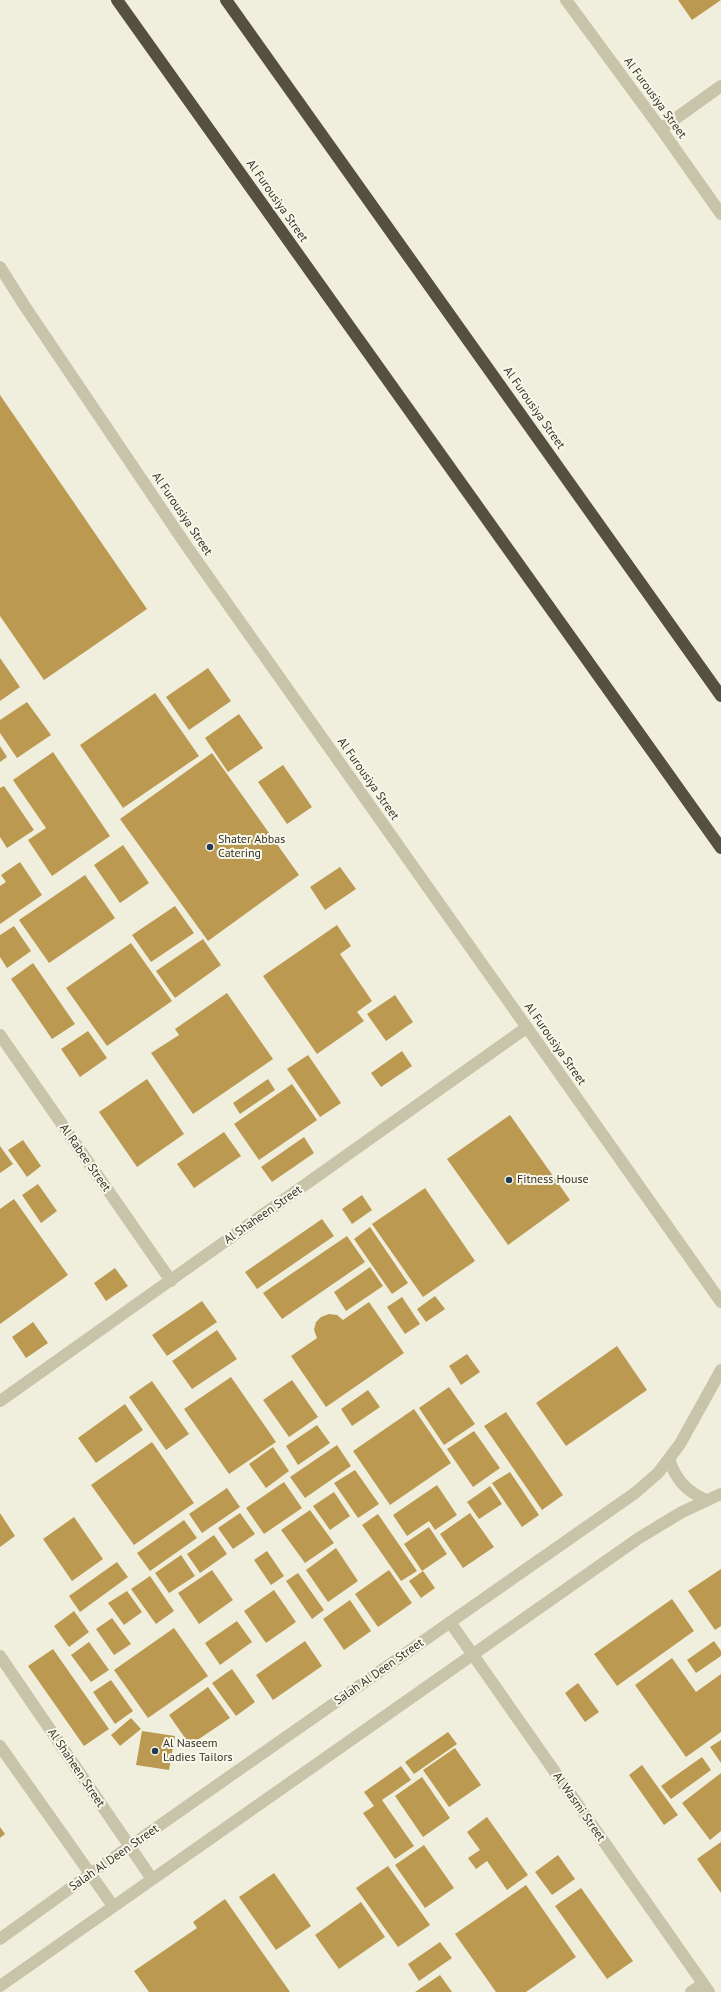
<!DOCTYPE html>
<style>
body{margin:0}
canvas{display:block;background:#f0efde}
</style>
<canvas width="721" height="1992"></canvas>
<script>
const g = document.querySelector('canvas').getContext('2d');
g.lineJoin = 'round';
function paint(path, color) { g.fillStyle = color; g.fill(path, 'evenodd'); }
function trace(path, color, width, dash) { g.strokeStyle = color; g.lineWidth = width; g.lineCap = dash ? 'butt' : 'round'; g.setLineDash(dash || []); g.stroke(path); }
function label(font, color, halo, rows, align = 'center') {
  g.font = font + ' "PT Sans",sans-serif'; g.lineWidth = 4; g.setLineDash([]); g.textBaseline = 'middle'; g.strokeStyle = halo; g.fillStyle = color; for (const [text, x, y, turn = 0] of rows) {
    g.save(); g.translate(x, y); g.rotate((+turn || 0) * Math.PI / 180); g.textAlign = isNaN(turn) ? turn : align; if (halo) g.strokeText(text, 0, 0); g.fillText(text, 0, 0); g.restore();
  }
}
paint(new Path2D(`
 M678,0H721L692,20Z
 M0,395L147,609L44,680L0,616Z
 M0,658L20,687L0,701Z
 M208,668L231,701L189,730L166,697Z
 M155,693L199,756L123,808L80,745Z
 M27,702L51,735L17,758L0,733V720Z
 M239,714L263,748L228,772L205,738Z
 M0,746L7,757L0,762Z
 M53,752L110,836L52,876L28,840L46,828L13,780Z
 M212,753L299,875L208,941L120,819Z
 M283,765L312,807L287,824L258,782Z
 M4,786L34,830L7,848L0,837V788Z
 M123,845L149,883L120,903L94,865Z
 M20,862L42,895L0,924V886L6,882L1,875Z
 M340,867L356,889L325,910L310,887Z
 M85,875L115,918L49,963L19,920Z
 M175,906L194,933L151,962L132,935Z
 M337,925L351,946L340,954L372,1001L357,1012L364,1021L317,1054L263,976Z
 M14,926L31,951L7,968L0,957V935Z
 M203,939L221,965L175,998L156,971Z
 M131,943L172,1001L107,1046L66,988Z
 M33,963L75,1024L52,1039L11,979Z
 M227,993L273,1059L193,1114L151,1053L179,1035L175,1029Z
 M395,995L413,1022L386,1041L367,1014Z
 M88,1031L107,1058L80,1077L61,1049Z
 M402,1051L412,1066L381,1087L371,1073Z
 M308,1055L341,1103L320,1117L287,1069Z
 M147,1079L184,1134L137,1167L99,1112Z
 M268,1079L275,1090L240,1114L233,1103Z
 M292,1084L317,1120L259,1160L234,1124Z
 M510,1115L570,1200L508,1245L447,1159Z
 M224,1132L241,1156L194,1188L177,1164Z
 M304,1137L314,1153L272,1182L261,1167Z
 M23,1140L41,1166L27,1177L8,1150Z
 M0,1146L13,1164L0,1173Z
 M38,1184L57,1211L41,1223L22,1195Z
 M425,1188L475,1261L423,1297L372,1224Z
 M362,1195L372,1210L352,1224L342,1209Z
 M14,1199L68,1275L0,1324V1209Z
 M322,1219L334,1236L257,1289L245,1272Z
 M370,1227L408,1283L392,1294L354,1239Z
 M347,1236L365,1262L282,1319L263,1293Z
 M370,1267L383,1286L346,1311L334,1292Z
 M115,1268L128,1286L106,1301L94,1283Z
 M435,1296L445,1309L426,1322L417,1309Z
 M402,1297L420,1324L405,1334L387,1307Z
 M202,1301L217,1322L167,1356L152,1335Z
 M369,1302L404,1353L326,1407L291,1356L317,1338L314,1330L316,1322L321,1317L329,1314L337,1315L343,1320Z
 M33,1322L48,1343L26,1358L12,1337Z
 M217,1330L237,1359L192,1389L172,1361Z
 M617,1346L647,1390L566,1446L536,1403Z
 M467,1354L480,1372L461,1385L449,1366Z
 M231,1377L276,1442L229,1474L184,1409Z
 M292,1380L318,1417L289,1437L263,1400Z
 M152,1381L189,1434L166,1450L129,1397Z
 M449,1387L475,1424L444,1445L419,1408Z
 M368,1390L380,1407L352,1426L341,1409Z
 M125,1404L143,1430L96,1463L78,1438Z
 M414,1409L451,1463L390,1505L353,1451Z
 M506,1412L563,1495L542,1510L484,1426Z
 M317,1425L330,1443L298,1465L286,1446Z
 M474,1431L500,1468L473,1487L447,1449Z
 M152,1442L194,1503L134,1545L91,1485Z
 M337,1445L351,1466L305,1498L290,1477Z
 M273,1447L289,1471L266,1488L249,1464Z
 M355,1470L379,1504L358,1518L334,1483Z
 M510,1472L539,1515L522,1527L492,1483Z
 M284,1482L302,1508L264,1534L246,1508Z
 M437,1485L457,1515L435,1530L429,1521L407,1536L393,1515Z
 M490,1486L502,1504L479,1519L467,1502Z
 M227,1488L240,1507L202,1533L189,1514Z
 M334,1492L350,1516L330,1530L313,1506Z
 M310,1510L334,1543L305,1563L281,1530Z
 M0,1513L15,1536L0,1547Z
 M240,1513L255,1534L233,1549L218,1528Z
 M470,1513L494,1547L463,1568L440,1534Z
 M378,1514L417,1571L401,1581L362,1525Z
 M74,1517L103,1559L72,1581L43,1539Z
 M184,1520L197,1538L150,1571L137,1553Z
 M429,1527L447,1554L422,1571L404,1544Z
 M214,1535L227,1554L200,1573L187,1554Z
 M336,1548L358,1581L328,1602L306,1570Z
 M267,1551L284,1576L271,1585L254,1560Z
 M181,1555L195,1576L169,1593L155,1573Z
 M117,1562L128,1577L80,1612L69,1596Z
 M721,1569V1626L715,1630L688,1591Z
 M212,1570L233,1600L199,1624L178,1593Z
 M389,1570L412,1603L378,1627L355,1594Z
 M423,1571L435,1588L421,1598L409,1581Z
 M298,1573L324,1610L312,1619L286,1581Z
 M150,1576L174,1611L156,1624L131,1589Z
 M274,1590L296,1622L266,1643L244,1611Z
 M127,1591L142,1612L124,1625L108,1603Z
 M672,1599L694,1631L617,1686L594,1654Z
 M350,1600L371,1631L344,1650L323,1619Z
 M74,1611L89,1632L69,1647L54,1626Z
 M112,1618L131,1644L114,1655L96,1629Z
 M237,1621L252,1642L220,1665L205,1643Z
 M174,1628L208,1676L148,1718L114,1670Z
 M305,1641L322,1666L273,1700L256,1675Z
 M714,1641L721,1651V1656L696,1673L687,1660Z
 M89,1642L109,1670L91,1682L71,1655Z
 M53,1649L109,1729L84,1746L28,1666Z
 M672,1658L696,1692L721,1674V1732L686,1757L635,1685Z
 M232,1669L255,1702L236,1716L212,1683Z
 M111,1680L133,1711L115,1724L93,1692Z
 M578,1683L599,1712L585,1722L565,1693Z
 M208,1687L230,1718L190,1745L169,1715Z
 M131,1718L141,1729L120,1746L111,1735Z
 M142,1731L175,1736L169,1770L136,1765Z
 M448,1732L457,1744L414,1774L405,1762Z
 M721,1740V1763L710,1747Z
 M455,1748L481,1785L449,1807L423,1770Z
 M702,1757L711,1770L671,1799L661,1786Z
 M642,1765L678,1815L664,1825L629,1775Z
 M401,1766L411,1780L382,1800L414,1846L395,1859L363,1813L374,1806L364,1792Z
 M721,1773V1831L710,1840L682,1803Z
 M422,1777L450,1818L423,1837L395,1796Z
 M487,1817L528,1875L507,1890L487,1861L476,1869L468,1858L480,1850L467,1832Z
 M0,1827L5,1834L0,1838Z
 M721,1842V1893L697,1859Z
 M424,1845L454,1888L425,1908L395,1865Z
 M558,1855L575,1879L552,1895L535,1872Z
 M388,1866L430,1925L398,1947L356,1888Z
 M274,1873L311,1926L276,1950L239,1897Z
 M526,1885L576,1957L526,1992H496L455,1934Z
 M581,1888L633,1961L607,1979L555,1906Z
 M225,1899L290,1992H149L134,1971L197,1928L193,1922Z
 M361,1902L385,1937L339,1969L315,1935Z
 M440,1942L452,1958L419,1981L408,1964Z
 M440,1975L452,1992H415Z`), '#bb9950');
trace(new Path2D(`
 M566,0L661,129L721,214
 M661,129L721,86
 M0,267L24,305L188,548L721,1302
 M0,1035L171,1281
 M0,1401L526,1028
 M669,1459C676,1480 686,1491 706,1500
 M450,1622L709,1992
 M0,1656L152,1879
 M0,1746L113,1906
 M0,1939L90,1874L635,1493L658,1473L680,1444L721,1370
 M0,1986L639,1538L682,1512L721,1494
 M691,1992L703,1984`), '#c7c4aa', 12);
trace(new Path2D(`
 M117,0L721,848
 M226,0L721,696`), '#565041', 12);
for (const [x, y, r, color] of [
 [210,847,4,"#223b54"],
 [509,1180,4,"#223b54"],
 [155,1751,4,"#223b54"]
]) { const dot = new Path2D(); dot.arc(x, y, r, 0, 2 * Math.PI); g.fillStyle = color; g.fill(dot); trace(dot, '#f8f8ea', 1.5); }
label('12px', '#363229', '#f8f8ea', [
 ["Al Furousiya Street",655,98,54],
 ["Al Furousiya Street",277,201,55],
 ["Al Furousiya Street",534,408,55],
 ["Al Furousiya Street",182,514,56],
 ["Al Furousiya Street",368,779,55],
 ["Al Furousiya Street",555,1044,55],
 ["Al Rabee Street",85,1158,55],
 ["Al Shaheen Street",263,1215,-35],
 ["Salah Al Deen Street",379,1672,-35],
 ["Al Shaheen Street",76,1768,56],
 ["Al Wasmi Street",579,1807,55],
 ["Salah Al Deen Street",114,1858,-35]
]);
label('12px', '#363229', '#f8f8ea', [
 ["Shater Abbas",218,840],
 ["Catering",218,854],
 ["Fitness House",517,1180],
 ["Al Naseem",163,1744],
 ["Ladies Tailors",163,1758]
], 'left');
</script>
